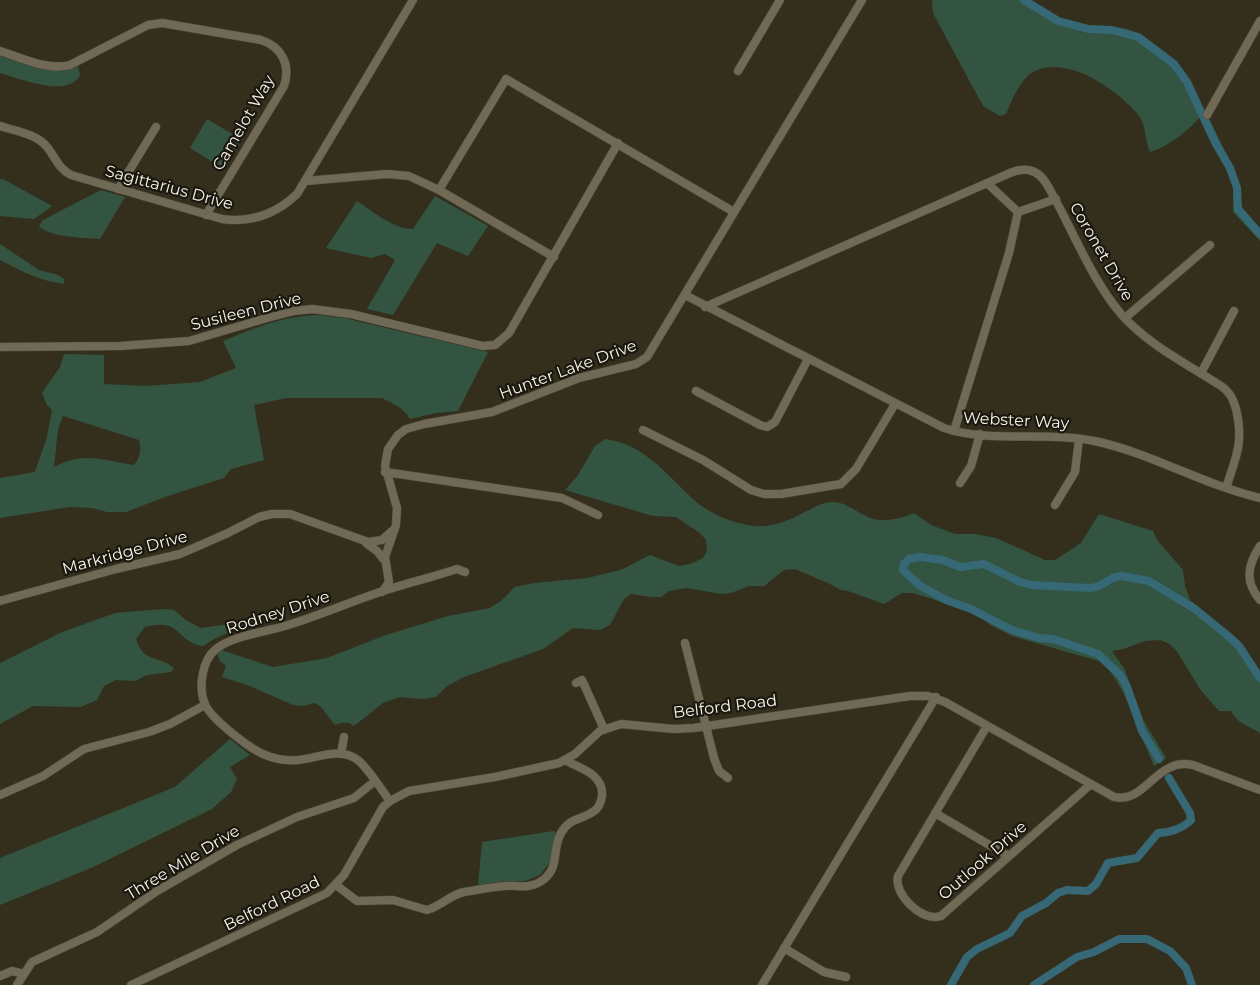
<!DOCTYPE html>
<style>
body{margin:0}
canvas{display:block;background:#342f1d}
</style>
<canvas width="1260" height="985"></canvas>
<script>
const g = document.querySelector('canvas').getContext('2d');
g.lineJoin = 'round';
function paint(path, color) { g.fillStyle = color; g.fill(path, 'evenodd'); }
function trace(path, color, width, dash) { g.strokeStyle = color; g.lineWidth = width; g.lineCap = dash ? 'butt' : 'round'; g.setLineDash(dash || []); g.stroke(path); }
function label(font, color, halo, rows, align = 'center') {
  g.font = font + ' Montserrat,sans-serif'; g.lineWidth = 4.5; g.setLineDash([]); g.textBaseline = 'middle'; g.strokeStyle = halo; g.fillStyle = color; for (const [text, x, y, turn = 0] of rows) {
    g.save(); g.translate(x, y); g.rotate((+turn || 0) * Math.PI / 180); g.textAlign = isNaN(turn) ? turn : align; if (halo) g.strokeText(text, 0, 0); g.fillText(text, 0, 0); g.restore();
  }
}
paint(new Path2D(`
 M932,0H1030L1058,17L1088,25L1124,28L1141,34L1170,56L1183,70L1204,112C1192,128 1170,146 1150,152C1145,141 1146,127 1140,117C1138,113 1133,110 1131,107C1110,85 1064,55 1033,72C1020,79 1011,102 1006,114L1000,116L983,106L933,13Z
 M0,56C28,65 49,77 78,67L80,75C68,99 19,78 0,73Z
 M207,119L242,140L224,169L190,148Z
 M1210,120L1238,179L1242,209L1246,215L1260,229V241L1233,212V186L1230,176L1204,127Z
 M0,179H3L52,206L34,219L0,216Z
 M101,190L125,197L100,239C85,238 48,237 39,226L43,220Z
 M435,196L488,226L468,256L437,243L393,315L367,309L395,260L385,254L371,258L326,248L357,201C372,211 393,229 413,229Z
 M0,244L39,270L58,275L64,279V284C40,281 21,271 0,260Z
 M317,315L344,318L488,352L458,411L436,413L410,419C404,408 392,403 382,398H286L254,405L264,460L231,469L224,478L165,497L126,512H107L92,508L70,507L0,518V478L35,472L47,437L52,410L47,405L42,393L60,367L64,354L104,355V384L145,386L200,382L236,368L223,341C257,327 280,317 317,315ZM63,416L139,440C141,450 141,456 134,465C102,460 84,451 54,467L58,429Z
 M605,439C644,444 666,474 693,499C709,514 734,524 755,526C770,528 791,520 803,513C814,508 821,502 833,502C845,502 855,511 866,516C880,524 900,519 914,513L931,525L955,534H975L996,538L1045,560H1055L1081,543L1099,514L1153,531L1157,540L1183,570L1185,586L1190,600L1240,643L1260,672V733C1248,725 1239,725 1231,711H1219L1200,689L1178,653L1170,644L1160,640L1145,641L1123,649L1112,651L1124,668L1144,721L1166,758L1154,766L1123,692L1111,672L1102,662L1012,636L990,625L982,618L966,610L913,593H902L884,604L848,591L841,590L830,584L795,569L784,570L764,586H749L731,593L721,594L687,588L669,591L661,597H652L631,594L624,599L610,625L600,630L573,628L543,649L464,677L447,686L436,697L422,699L400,697L383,703L354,726C348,721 342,722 335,725L321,707L315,703L303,706L293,705L247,685L222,677L226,666L220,661L217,653L221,650L273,667L327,658L386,635L448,616L490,608L501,601L515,587L534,583L587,578L621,570L650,555L679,566L690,564L703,558L707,551L706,540L700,533L676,517L653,516L565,490L578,475L595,446Z
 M163,609L174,610L187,621L201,628L236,623L249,627C232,631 217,635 204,646C174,642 183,617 145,627L136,639C143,663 158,655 174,668L171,672L147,675L135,681L116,680L104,686L97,700L81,707L33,706L0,724V663L60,633L115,613Z
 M230,739L250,755L230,767L237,779L231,792L212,809L91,868L0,905V858L175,787Z
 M554,831L556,832L550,862L540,875L525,881H505L478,885L482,842Z`), '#325441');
trace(new Path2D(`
 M1024,0L1058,21L1088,29L1112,30L1138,37L1174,64L1187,82L1215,142L1230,168L1237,188L1238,209L1260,234
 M1159,759L1142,731L1127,687L1121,676L1098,654L1053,639L1039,638L1012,630L971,609L946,600L919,585L903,570L904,564L909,559L920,557L943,560L960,567L984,564L1020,582L1031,585L1090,588L1097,587L1115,577L1122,576L1149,581L1195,609L1227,635L1239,646L1260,678
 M951,985L967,957L977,949L1010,933L1022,916L1046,903L1058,893L1067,890L1088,891L1096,884L1108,863L1137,858L1158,833C1170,833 1183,828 1191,820L1190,813L1169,778
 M1034,985L1077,957L1094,952L1119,939H1147L1170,951L1186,968L1192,985`), '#366876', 8);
const minor = new Path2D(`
 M0,51C22,58 48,71 70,65L148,25L162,23L261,40C282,47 291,65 284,86L206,215
 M738,71L780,0
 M1207,115L1260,21
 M0,126C15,131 37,134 47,147C56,158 58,168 71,175L222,219C251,223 276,214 297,194L413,0
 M306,181L387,174L409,176L439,190L554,257
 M987,183L1018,212
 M118,189L156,127
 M439,190L506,79L734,212
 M685,295L944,428C993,444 1049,430 1099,442C1155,455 1204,485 1260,498
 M705,307L1010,173C1025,167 1037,169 1046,183C1071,225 1089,276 1121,314C1147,344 1187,364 1221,386C1230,392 1233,399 1236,409C1244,442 1236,457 1226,488
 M1125,318L1210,245
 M0,347L120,346L189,341L267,318L294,311L312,309L351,314L483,346L495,345L509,333L618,143
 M1201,373L1234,311
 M696,391L760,425L767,427L775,422L808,359
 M643,430L703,460L751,490L764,494H781L841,484L856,469L895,404
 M954,431L1009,253L1018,212L1056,199
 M385,472L562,498L598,515
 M960,483L971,466L980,434
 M1055,505L1075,472L1079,439
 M366,543L377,551L385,561
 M1260,546C1248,565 1244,581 1260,600
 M382,592L389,582L385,557L396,525L397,508L385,466L388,449L398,435L406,429L424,424L492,412L579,378L636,364L647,357L862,0
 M0,601L116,569L180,554L228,533L259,517L272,514H290L368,542L382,540L392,531
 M685,643L714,758L719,771L728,778
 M576,683L582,680L604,729
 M987,726L898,876C893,894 923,923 941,916L1091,784
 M341,754L344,737
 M0,795L43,776L84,749L149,732L170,724L205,705
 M390,801C380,788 371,772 359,761C341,746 319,758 298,760C286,761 274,759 263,754C249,748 210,718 205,704C198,688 202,660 216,649C232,636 264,632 285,626C318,616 350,602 383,591C408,583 433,577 457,569L465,572
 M935,813L1008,856
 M336,885L357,901L393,900L427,910C441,906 450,895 464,892C477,890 491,887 505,886C517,885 529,889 540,882C561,869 551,851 561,833C570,817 581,821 594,811C599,808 601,802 602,796C604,775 581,768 566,761
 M784,948L824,972L846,977
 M0,976L12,971L24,974
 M17,985L32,962L97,932L157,891L237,845L297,817L354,798L375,781
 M131,985L327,893L344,875L383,807L390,801L409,791L495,777L559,763L575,754L600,731L621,724L674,729L694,728L910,696H928L945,702L1114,797C1146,804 1156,757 1193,765L1260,790
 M762,985L936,697`);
trace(minor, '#514c3c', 9);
trace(minor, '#6f6956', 8);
label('16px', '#f7f4e9', '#1a170f', [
 ["Camelot Way",244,123,-60],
 ["Sagittarius Drive",169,188,15],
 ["Coronet Drive",1101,252,60],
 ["Susileen Drive",246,312,-14],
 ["Hunter Lake Drive",568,370,-20],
 ["Webster Way",1016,421,3],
 ["Markridge Drive",125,553,-15],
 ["Rodney Drive",278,613,-18],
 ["Belford Road",725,707,-7],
 ["Outlook Drive",983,861,-41],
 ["Three Mile Drive",183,863,-31],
 ["Belford Road",272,904,-26]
]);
</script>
